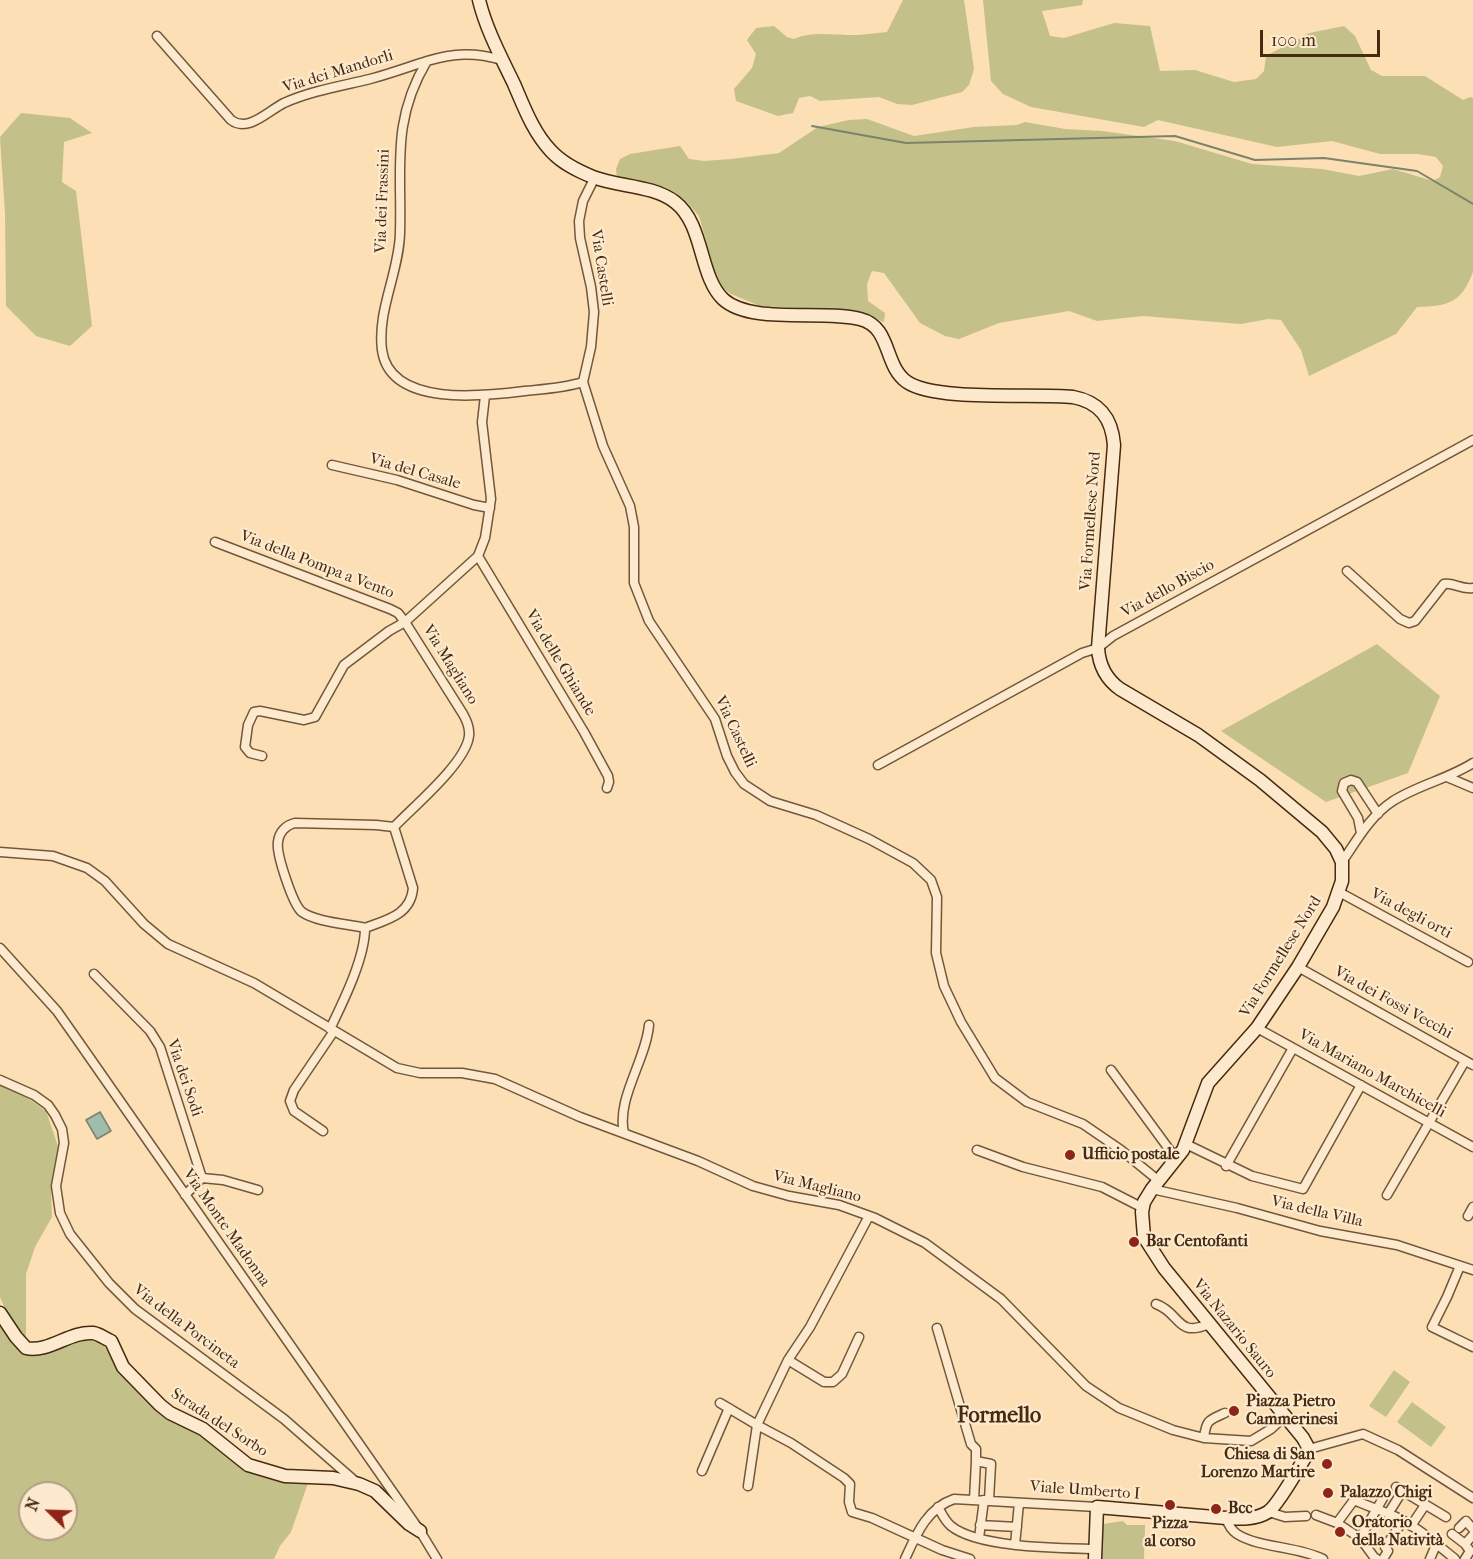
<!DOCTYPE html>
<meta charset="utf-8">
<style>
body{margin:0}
#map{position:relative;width:1473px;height:1559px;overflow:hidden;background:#fcdfb4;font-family:"IM FELL French Canon",serif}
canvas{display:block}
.north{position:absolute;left:18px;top:1481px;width:60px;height:60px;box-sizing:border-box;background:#fdeace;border:2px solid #b39e82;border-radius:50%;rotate:293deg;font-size:16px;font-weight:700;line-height:24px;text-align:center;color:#442b11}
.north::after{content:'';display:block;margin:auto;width:21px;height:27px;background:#8f2418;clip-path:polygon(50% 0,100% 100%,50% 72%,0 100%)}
.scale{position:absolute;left:1260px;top:30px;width:120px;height:27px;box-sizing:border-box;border:3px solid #442b11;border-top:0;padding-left:8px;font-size:18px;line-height:21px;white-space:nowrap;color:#442b11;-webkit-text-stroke:4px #fdeace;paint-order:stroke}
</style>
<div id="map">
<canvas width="1473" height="1559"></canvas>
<div class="north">N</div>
<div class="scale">100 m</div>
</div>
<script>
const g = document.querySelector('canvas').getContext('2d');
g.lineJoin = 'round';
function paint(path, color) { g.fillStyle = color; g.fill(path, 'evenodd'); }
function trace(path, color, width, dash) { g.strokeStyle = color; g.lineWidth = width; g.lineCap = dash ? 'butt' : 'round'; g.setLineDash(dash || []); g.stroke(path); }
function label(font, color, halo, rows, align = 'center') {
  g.font = font + ' "IM FELL French Canon",serif'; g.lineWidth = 4.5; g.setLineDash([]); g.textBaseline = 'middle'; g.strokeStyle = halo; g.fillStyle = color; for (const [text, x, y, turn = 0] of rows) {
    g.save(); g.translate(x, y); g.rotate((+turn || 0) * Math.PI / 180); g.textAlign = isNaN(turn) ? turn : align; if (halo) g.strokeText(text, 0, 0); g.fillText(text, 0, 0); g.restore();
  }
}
paint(new Path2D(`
 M903,0H964L974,69L969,85L962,92L912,105L897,104L879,97L820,101L810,96L799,98L793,113L778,116L736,101L734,89L752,68L756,54L747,40L756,28L774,26L787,37L794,39C813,30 838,36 859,35C869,34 878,33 887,32Z
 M983,0H1083L1082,5L1042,11L1050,36L1064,38L1114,23L1150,26L1160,71L1195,70L1234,82L1256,79L1264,71L1266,56L1309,33L1344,26L1355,36L1371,70L1382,76H1425L1463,100L1470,97L1473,98V272C1461,303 1449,306 1417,307L1396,334L1309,376L1301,350L1281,320L1268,319L1241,324L1143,316L1097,321L1069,311L999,323L959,339L945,336L920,323L884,273L872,271L867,284L868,301L885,313L884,322L853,311L760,306L731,294L723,288L715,273L699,216L685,200L667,188L617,177L616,169L620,159L630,154L680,146L689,159L704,161L731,159L779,153L818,127L849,120L867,119L914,136L974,127L1017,125L1025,122L1065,129L1102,131L1175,141L1252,164L1322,169L1359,176L1393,169L1433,181L1440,177L1443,166L1436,157L1418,154H1380L1332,141L1277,147L1158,120L1144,127L1031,107L1003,94L991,81Z
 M21,113L70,118L92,133L64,142L62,182L76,191L92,326L70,346L36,336L6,306L5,213L0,137Z
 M1377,644L1440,696L1408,773L1326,802L1221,731Z
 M0,1083L29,1099L46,1111L59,1149L51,1190L52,1217L35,1247L26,1274V1338C12,1327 6,1312 0,1297Z
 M0,1325L10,1340L22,1350L81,1340L94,1341L104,1346L119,1373L160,1413L187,1425L207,1438L247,1470L308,1483L291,1532L280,1546L274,1559H0ZM30,1493H66V1529H30Z
 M1394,1370L1410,1382L1386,1417L1369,1406Z
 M1412,1402L1446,1427L1431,1447L1397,1422Z
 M1123,1521L1127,1525H1145L1144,1559H1099L1103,1524Z`), '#c4c089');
const water = new Path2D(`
 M100,1112L111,1131L97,1139L86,1120Z`);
paint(water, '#9fbdaa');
trace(water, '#7b836d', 1.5);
trace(new Path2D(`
 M812,126L906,143L1175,136L1255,160L1324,158L1417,171L1473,204`), '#7b836d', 2);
const street = new Path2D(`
 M157,36L231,120C248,133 268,111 284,103C311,91 341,86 370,79C389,74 408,67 427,61
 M502,60C475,52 454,53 427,61C391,121 402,168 400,233C399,273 377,310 382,350C390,408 485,396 525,391C545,389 564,388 583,382
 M595,177L583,201L579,221L580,238L591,287L594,312L591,347L583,382L603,446L630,506L634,527V583L649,621L715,719L727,756L735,772L744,784L770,801L816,815L869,839L913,863L931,880L937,897L936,953L944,986L961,1022L995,1078L1027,1102L1083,1124L1121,1150L1159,1181
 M332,465L397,480L474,505L490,508
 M215,542L390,609L398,613L405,622L389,631L344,665L315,717L304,720L260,711L254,712L248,725L245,747L250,753L262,756
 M478,556L584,732L608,776L609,782L607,788
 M1347,571L1400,619L1409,623L1415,621L1444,584C1454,582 1460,590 1473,588
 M878,765L1082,653L1098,648L1113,636L1473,440
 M1447,777L1473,788
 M1361,833L1358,818L1342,791L1344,783L1351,780L1357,782L1378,814
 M0,852L53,856L87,868L105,881L144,924L168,944L254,983L397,1068L420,1073H462L495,1079L580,1117L698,1161L753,1186L789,1196L839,1205L875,1218L925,1243L1001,1299L1086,1386L1119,1408L1173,1430L1204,1438L1251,1441L1271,1429L1284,1417
 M1342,862C1357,840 1370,816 1393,801C1418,785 1448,779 1473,763
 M1339,892L1468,962
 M365,928C348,924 316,922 302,912C293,905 276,854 278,842C279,832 286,825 295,823L376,825L394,827
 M0,948L57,1011L83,1048L420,1531L437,1559
 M1298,967L1473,1065
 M94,974L150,1031L160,1047L202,1178
 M1257,1028L1473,1147
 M330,1029C343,1002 365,958 365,928C386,920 411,915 413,888L394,827C413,807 466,763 469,736C470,728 467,721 463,714L405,622L478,556L485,538L491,499L482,422L485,396
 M1111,1070L1177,1160
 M0,1080L34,1095L48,1105L55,1115L62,1129L64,1143L56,1186L60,1213L70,1234L109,1283L135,1309L284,1419L356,1482
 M323,1131L294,1111L290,1101L294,1090L334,1031
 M624,1133C616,1099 646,1060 649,1025
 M1186,1144L1252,1176L1303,1189L1361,1085
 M977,1150L1023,1167L1102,1187L1143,1208
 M1226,1166L1293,1048
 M1152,1189L1237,1208L1320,1231L1397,1245L1473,1270
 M185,1195L202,1178L223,1180L258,1190
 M1387,1195L1465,1061
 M1468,1216L1473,1207
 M1460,1266L1447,1297L1432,1327L1473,1347
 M1156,1304C1181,1313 1176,1338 1209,1324
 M937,1328L971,1444L976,1449V1461
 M859,1337L842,1374L833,1382H824L788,1360L757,1425L791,1443L844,1478L850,1484L849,1502L852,1512L872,1518L942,1550L970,1559
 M788,1360L810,1327L869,1216
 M720,1403L757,1425L748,1486
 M1204,1438C1206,1420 1209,1420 1225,1413
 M1309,1449L1363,1434L1398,1450L1473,1498
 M702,1471L729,1408
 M1396,1487L1446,1517
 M974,1500L976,1461L991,1464L989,1500
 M938,1507C942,1514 945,1521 951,1526C978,1548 1059,1548 1094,1549
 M1269,1512L1285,1517L1306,1516
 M1388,1514L1403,1490
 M1316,1515L1337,1523L1354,1500C1365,1505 1377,1509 1389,1514C1413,1523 1435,1543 1455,1559
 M1226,1518C1228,1524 1231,1530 1237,1534C1259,1548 1297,1546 1323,1559
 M1337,1523L1360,1538L1374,1557L1377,1559
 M980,1525L1017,1527
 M1411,1526L1425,1505
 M1459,1528L1466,1521L1473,1529
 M1452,1534L1465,1544
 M979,1538L984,1500
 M1360,1538L1383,1498
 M1015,1545L1019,1503
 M905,1559C916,1535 927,1508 954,1499L1097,1507
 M1383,1559L1388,1551L1385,1547L1403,1521
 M1430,1559L1436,1545
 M1465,1559L1470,1551L1465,1544L1473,1535`);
const secondary = new Path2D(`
 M479,0C486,29 501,57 514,84C524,107 533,132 551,151C563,164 578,171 593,177C619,187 653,185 675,202C704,224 699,276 723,299C751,325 823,309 860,319C892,327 883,365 907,382C937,402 1034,393 1073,397C1100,402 1112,419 1114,445L1098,648C1099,665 1106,679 1120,689L1198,735L1260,780L1322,832L1336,849L1342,862V881L1333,907L1298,967L1257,1028L1208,1083L1183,1150L1152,1189L1144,1202L1142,1212L1144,1237L1164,1268L1303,1438L1309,1449L1307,1454C1300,1466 1278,1505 1268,1512C1255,1520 1240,1519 1226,1518L1097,1507L1095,1559
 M0,1313L16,1337L26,1348C49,1353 70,1331 93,1333C100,1334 105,1339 111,1341L123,1367L160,1405L170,1413L203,1429L248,1465L285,1476L333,1478L359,1484L375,1491L409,1524L420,1531`);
trace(street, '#72583a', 11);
trace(secondary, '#442b11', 15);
trace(street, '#fdeace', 8);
trace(secondary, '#fdeace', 12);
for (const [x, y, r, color] of [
 [1070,1155,6,"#8f2418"],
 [1134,1242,6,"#8f2418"],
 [1234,1411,6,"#8f2418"],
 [1327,1464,6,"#8f2418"],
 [1328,1493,6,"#8f2418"],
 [1170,1505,6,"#8f2418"],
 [1216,1509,6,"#8f2418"],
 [1340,1532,6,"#8f2418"]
]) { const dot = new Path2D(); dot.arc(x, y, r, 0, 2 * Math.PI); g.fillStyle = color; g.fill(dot); trace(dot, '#fdeace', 2); }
label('16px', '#442b11', '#fdeace', [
 ["Via dei Mandorli",338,72,-17],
 ["Via dei Frassini",383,201,-88],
 ["Via Castelli",601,268,81],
 ["Via del Casale",415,472,16],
 ["Via Formellese Nord",1091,521,-86],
 ["Via della Pompa a Vento",317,565,21],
 ["Via dello Biscio",1168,589,-29],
 ["Via delle Ghiande",560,663,59],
 ["Via Magliano",450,665,58],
 ["Via Castelli",735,732,65],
 ["Via degli orti",1411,914,28],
 ["Via Formellese Nord",1281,957,-58],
 ["Via dei Fossi Vecchi",1393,1003,29],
 ["Via Mariano Marchicelli",1372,1074,29],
 ["Via dei Sodi",184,1078,71],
 ["Via Magliano",817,1187,14],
 ["Via della Villa",1317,1212,13],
 ["Via Monte Madonna",226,1228,55],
 ["Via della Porcineta",186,1327,37],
 ["Via Nazario Sauro",1234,1329,51],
 ["Strada del Sorbo",219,1423,33],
 ["Viale Umberto I",1085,1491,4]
]);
label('bold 16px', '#442b11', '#fdeace', [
 ["Ufficio postale",1082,1155],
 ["Bar Centofanti",1146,1242],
 ["Piazza Pietro",1246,1402],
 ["Cammerinesi",1246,1420],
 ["Chiesa di San",1315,1455,"right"],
 ["Lorenzo Martire",1315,1473,"right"],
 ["Palazzo Chigi",1340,1493],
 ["Bcc",1228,1509],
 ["Oratorio",1352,1523],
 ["della Natività",1352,1541],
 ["Pizza",1170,1524,"center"],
 ["al corso",1170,1542,"center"]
], 'left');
label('bold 22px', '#442b11', '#fdeace', [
 ["Formello",999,1417]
]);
</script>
